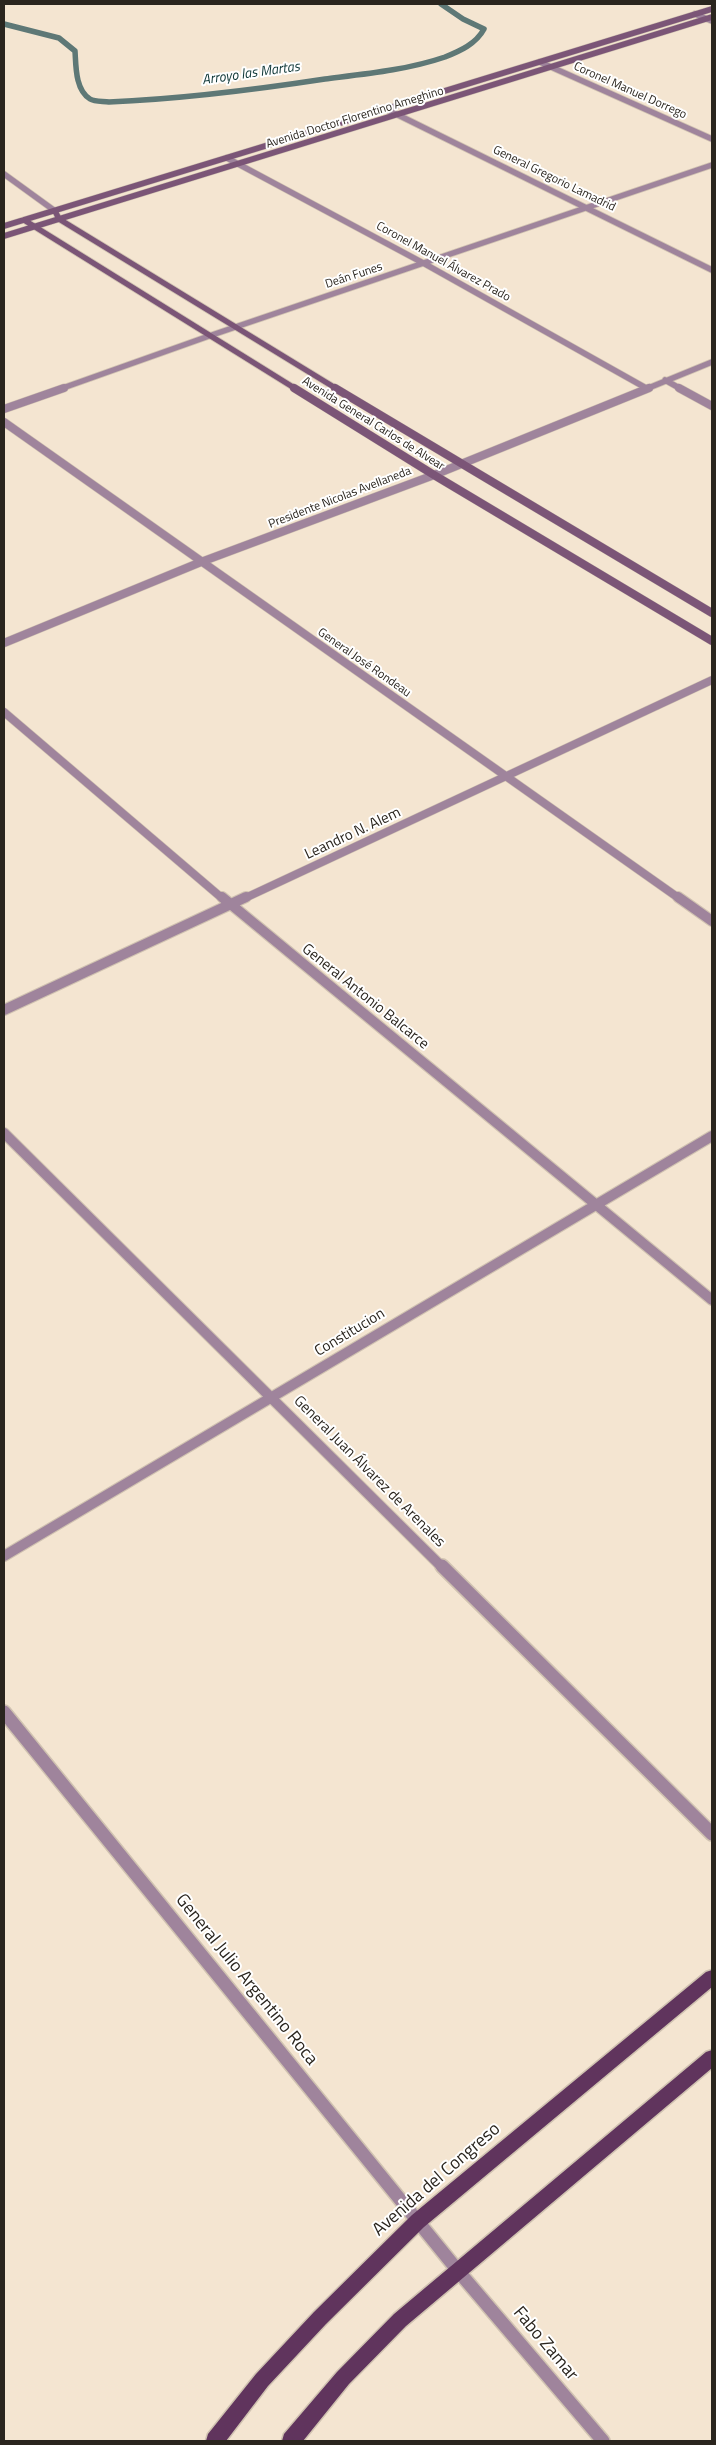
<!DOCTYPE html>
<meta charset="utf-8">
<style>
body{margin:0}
#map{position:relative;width:716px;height:2445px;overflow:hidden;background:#f4e5d1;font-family:"Titillium Web",sans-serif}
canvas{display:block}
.frame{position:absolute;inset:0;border:5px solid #2a251e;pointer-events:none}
</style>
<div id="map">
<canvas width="716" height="2445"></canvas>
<div class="frame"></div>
</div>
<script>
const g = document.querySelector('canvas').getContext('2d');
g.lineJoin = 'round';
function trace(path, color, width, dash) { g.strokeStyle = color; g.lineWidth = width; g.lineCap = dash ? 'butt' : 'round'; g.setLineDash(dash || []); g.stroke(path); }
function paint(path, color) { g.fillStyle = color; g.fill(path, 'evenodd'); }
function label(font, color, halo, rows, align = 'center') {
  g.font = font + ' "Titillium Web",sans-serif'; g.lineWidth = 4; g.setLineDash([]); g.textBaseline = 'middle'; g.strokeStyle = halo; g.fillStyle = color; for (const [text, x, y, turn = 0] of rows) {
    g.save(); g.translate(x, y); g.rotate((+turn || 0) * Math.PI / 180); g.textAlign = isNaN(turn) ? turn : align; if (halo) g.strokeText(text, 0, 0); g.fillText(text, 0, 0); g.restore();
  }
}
trace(new Path2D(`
 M4,24L59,38L75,51C76,65 75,90 90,99C95,102 103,101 109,102C181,99 253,90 325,79C365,74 407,70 445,57C460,51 476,44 484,29L463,19L441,4`), '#5e7876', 5.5);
const lane = new Path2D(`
 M4,174L55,211`);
const streetFar3 = new Path2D(`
 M695,14L712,21
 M540,62L712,139
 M386,109L712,270
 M227,158L425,264L646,388
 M665,380L681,389
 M60,389L209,336L712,165
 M646,389L712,362`);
const streetFar2 = new Path2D(`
 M679,388L712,406
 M4,409L64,388
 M4,422L680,899
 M4,643L201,562L434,475L649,388
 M4,712L223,899
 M243,899L712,680`);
const streetFar1 = new Path2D(`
 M222,897L712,1300
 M678,897L712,921
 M4,1010L246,897
 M4,1133L443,1568
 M4,1556L712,1136`);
const street = new Path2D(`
 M442,1566L712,1834
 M4,1712L459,2272L603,2441`);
const secondaryFar1 = new Path2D(`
 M55,211L59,219L337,389
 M24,220L296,389
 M4,226L712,9
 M4,236L712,17`);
const secondary = new Path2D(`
 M294,388L434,475L712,641
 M335,388L712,613`);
const primary = new Path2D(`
 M712,1970V1987L424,2227L326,2324L268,2386L226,2441H206L208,2434L256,2374L314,2312L412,2215L706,1972Z
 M712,2050V2068L406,2326L349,2384L303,2441H282L284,2434L337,2372L394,2314L706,2052Z`);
trace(lane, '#d0c2b1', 7);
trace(streetFar3, '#d0c2b1', 7);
trace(streetFar2, '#d0c2b1', 9);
trace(streetFar1, '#d0c2b1', 12);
trace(street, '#d0c2b1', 16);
trace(secondaryFar1, '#d0c2b1', 7);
trace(secondary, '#d0c2b1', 9);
trace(primary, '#d0c2b1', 3);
trace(lane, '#9f849c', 5.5);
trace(streetFar3, '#9f849c', 5.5);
trace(streetFar2, '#9f849c', 8);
trace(streetFar1, '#9f849c', 10);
trace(street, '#9f849c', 13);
trace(secondaryFar1, '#7b5577', 5.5);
trace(secondary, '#7b5577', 8);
paint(primary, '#60345d');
label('12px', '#2a251e', '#fff', [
 ["Coronel Manuel Dorrego",630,91,24],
 ["Avenida Doctor Florentino Ameghino",355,118,-17],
 ["General Gregorio Lamadrid",554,179,26],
 ["Coronel Manuel Álvarez Prado",443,262,29],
 ["Deán Funes",354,276,-18],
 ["Avenida General Carlos de Alvear",373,424,32],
 ["Presidente Nicolas Avellaneda",340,498,-21],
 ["General José Rondeau",364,663,35]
]);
label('italic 14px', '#0e3636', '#fff', [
 ["Arroyo las Martas",251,74,-8]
]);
label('15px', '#2a251e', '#fff', [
 ["Leandro N. Alem",353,834,-25],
 ["General Antonio Balcarce",365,997,39],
 ["Constitucion",350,1333,-31],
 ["General Juan Álvarez de Arenales",369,1472,45]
]);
label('18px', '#2a251e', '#fff', [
 ["General Julio Argentino Roca",246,1980,51],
 ["Avenida del Congreso",437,2180,-41],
 ["Fabo Zamar",545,2344,50]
]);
</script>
